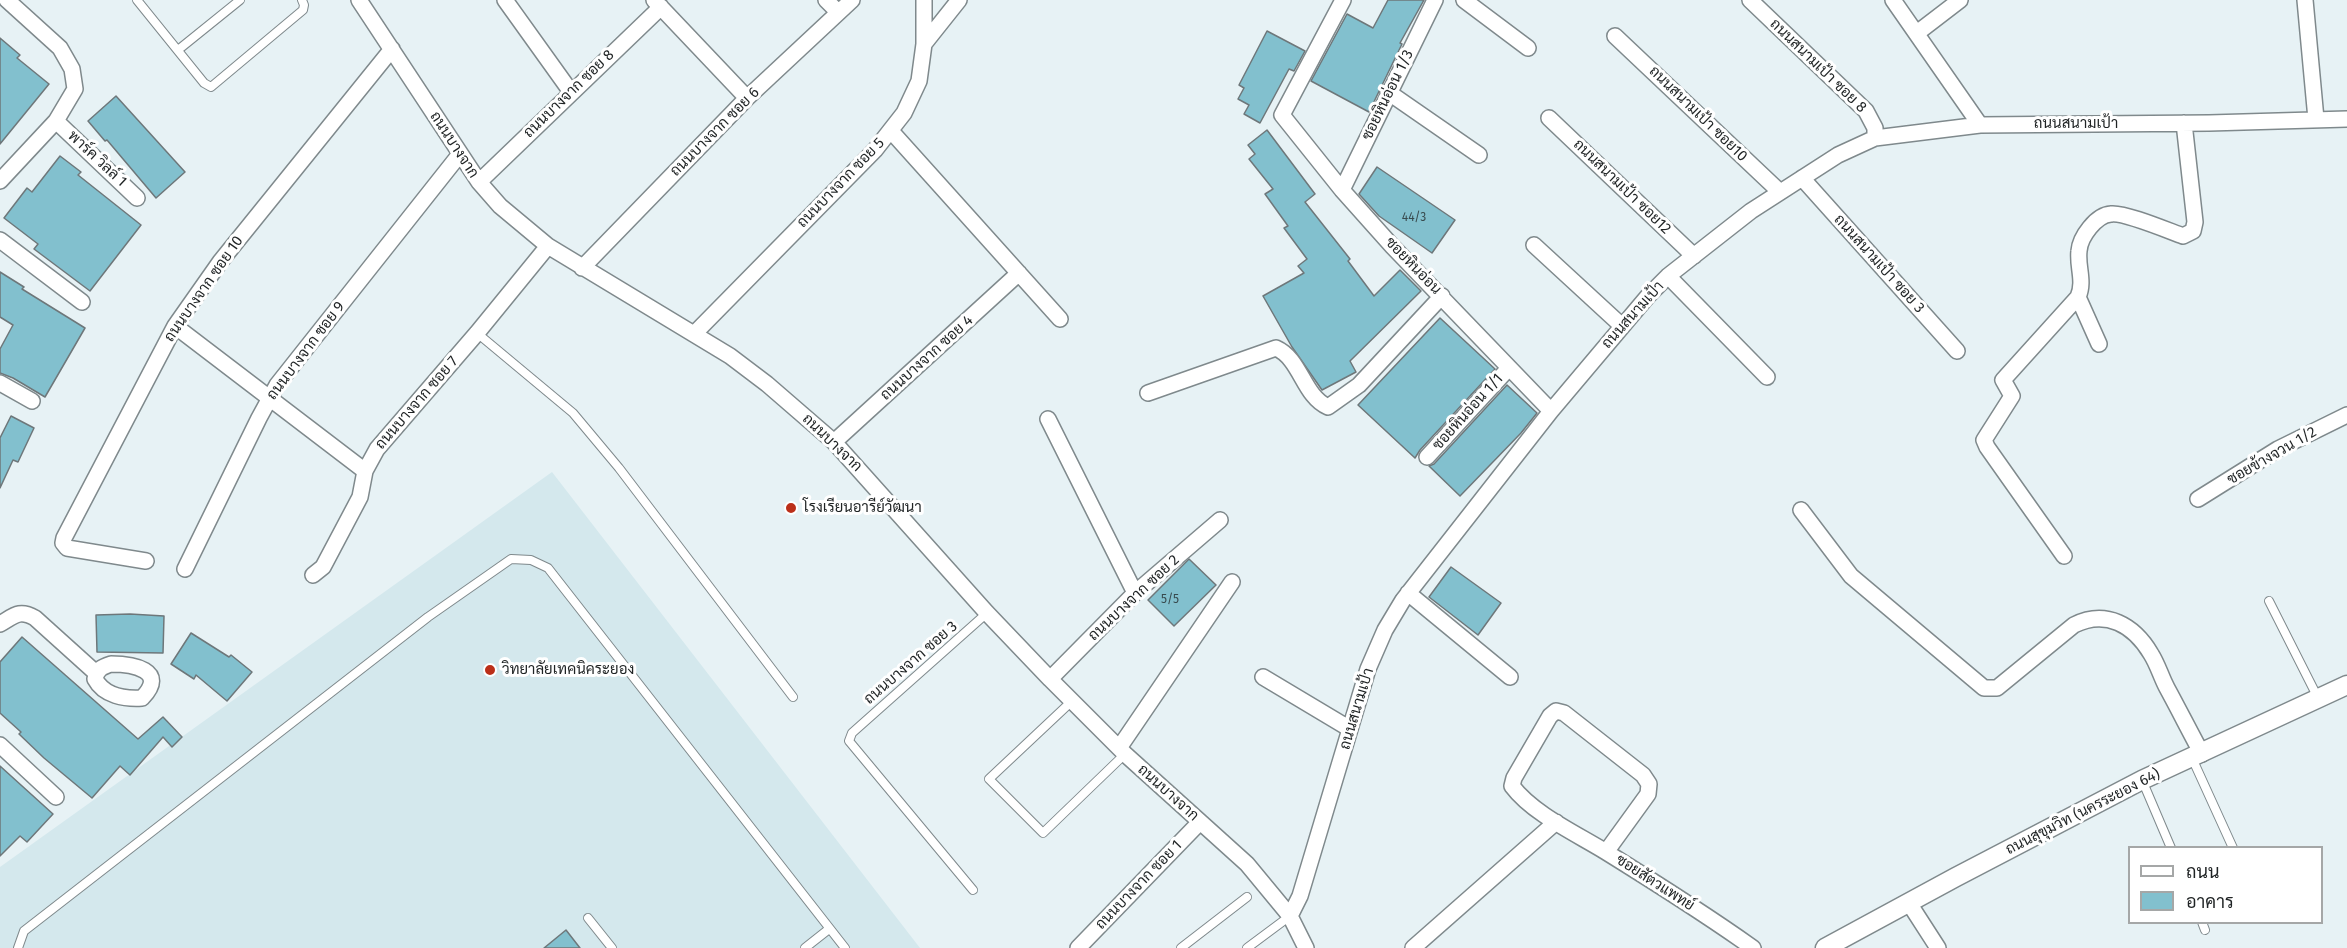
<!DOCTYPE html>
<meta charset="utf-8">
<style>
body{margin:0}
#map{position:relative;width:2347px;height:948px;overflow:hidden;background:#e7f2f5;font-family:"Fira Sans",Sarabun,sans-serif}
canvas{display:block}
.legend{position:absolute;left:2128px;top:846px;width:195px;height:78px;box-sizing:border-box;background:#fff;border:2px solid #a5a7a7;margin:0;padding:8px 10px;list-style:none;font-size:18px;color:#1f2324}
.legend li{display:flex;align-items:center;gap:12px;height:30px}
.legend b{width:30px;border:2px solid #a5a7a7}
</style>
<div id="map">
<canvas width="2347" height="948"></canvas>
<ul class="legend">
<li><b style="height:8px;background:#fff"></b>ถนน</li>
<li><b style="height:16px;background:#82c0ce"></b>อาคาร</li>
</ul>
</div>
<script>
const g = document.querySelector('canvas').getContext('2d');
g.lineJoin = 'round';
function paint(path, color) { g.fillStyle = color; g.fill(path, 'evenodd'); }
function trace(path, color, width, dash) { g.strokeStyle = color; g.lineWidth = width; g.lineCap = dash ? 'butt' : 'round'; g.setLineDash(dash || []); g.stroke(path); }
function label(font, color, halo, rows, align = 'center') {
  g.font = font + ' "Fira Sans",Sarabun,sans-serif'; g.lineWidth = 6; g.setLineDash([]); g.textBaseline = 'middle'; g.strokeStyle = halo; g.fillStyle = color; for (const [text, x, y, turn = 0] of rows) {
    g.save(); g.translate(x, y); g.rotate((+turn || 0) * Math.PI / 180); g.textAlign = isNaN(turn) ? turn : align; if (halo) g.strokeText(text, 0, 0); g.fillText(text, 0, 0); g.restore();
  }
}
paint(new Path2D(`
 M552,472L920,948H0V867Z`), '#d4e8ed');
const building = new Path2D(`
 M1388,0H1424L1400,43L1402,44L1369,112L1311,81L1347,14L1373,28Z
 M1267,31L1305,51L1294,71L1289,69L1260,123L1244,114L1249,105L1238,99L1244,88L1239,85Z
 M0,38L20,55L17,58L49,84L0,144Z
 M116,96L185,172L156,198L107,140L105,141L88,121Z
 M1267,130L1315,194L1305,202L1350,259L1348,261L1374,296L1400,270L1421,291L1350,361L1356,372L1322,390L1292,347L1263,296L1304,273L1298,266L1307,259L1284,228L1288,226L1265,194L1273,189L1249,159L1255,154L1248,145Z
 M60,156L81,172L78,175L141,225L90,291L34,249L38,244L4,218L27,188L32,192Z
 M1377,167L1455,220L1432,253L1379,216L1359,194Z
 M0,272L24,287L22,289L85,328L45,397L13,378L0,373V349L13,325L0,317Z
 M1440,318L1495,369L1420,450L1415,458L1358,405Z
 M1507,385L1537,413L1521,433L1460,496L1429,466L1434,464Z
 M11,416L34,428L18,462L13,460L0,488V438Z
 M1189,559L1216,585L1174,626L1148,600Z
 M1451,567L1501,603L1478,635L1429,597Z
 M130,614L164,616L163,653L97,652L96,615Z
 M191,633L229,657L231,655L252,672L227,701L196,675L194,679L171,664Z
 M22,637L138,739L163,717L182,737L172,747L163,737L130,775L120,766L92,798L44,758L19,734L21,732L0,713V662Z
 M0,766L53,814L27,842L20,836L0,856Z
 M566,930L580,948H544Z`);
paint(building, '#82c0ce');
trace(building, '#6e777a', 1.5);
const service = new Path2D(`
 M137,0L204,83L211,87L303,10L304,5L302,0
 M178,50L240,0
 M477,333L573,413L619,468L793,697
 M2269,601L2318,698
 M1072,701L989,779L1043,833L1125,754
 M2192,758L2233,848
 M2142,780L2171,848
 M973,890L849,741L852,733L987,613
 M588,918L612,948
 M2202,922L2205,930
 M18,948L24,931L428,617L511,559L531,560L548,568L845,948
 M805,948L829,929
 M1181,948L1247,897
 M1247,948L1290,916`);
const minor = new Path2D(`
 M359,0L479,182L500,206L548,246L730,356L767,384L834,442L987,613L1050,679L1125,754L1247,864L1290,916L1306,948
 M505,0L571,92
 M654,0L747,98
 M826,0L838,12
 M1343,0L1282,115L1342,190L1392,246L1551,411
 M1464,0L1528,48
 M1750,0L1866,111L1875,128V138
 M1893,0L1980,125
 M2305,0L2316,119
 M1917,33L1960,0
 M1615,36L1780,192
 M924,44L959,0
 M1388,92L1479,155
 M1549,118L1694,256
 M56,121L137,198
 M891,131L1060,319
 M1802,178L1957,351
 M0,181L56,121L75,89L72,69L60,48L7,0
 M479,182L661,7
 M1342,190L1435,0
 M0,240L82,302
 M1534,245L1622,326
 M582,268L747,98L852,0
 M1668,276L1767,377
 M2078,297L2099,344
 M175,326L365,471
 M694,334L875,150L904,113L919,81L924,44V0
 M0,383L32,401
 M1148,393L1276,348C1301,359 1303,396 1328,407L1359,385L1442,296
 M1048,419L1135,593
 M834,442L1019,273
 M1427,457L1509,368
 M2198,499L2278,449L2347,415
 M1801,510L1851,576L1984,688H1997L2074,625C2106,609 2134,625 2151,654C2158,665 2161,677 2167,688C2179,710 2190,732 2202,754
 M2064,556L1987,447L1984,440L2012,396L2003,380L2078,297C2085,281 2077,267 2079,251C2080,237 2096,215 2111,214C2124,212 2169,231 2183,236L2193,231L2195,222L2184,123
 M146,561L67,548L63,543L64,538L175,326L220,262L392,49
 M185,569L259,418L277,385L460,154
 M313,575L323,567L360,497L365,471L377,449L477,333L548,246
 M1408,593L1510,677
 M0,624C14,616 19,609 35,618L96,673
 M111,664C132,664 169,670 142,698C125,699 104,696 95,679C97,669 102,667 111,664Z
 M1263,677L1350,729
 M1050,679L1135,593L1220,520
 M0,745L56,797
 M1119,748L1232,582
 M1606,852L1648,794L1649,784L1643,775L1564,713L1556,711L1550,716L1514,778L1512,786C1533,814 1577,834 1606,852C1656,883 1705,914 1753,948
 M1909,903L1938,948
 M1290,916L1300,896L1368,669L1385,630L1403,600L1551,411L1648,296L1668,276L1751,211L1838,155L1875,138L1980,125L2209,123L2347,119
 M1078,948L1200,822
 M1413,948L1556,822`);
const tertiary = new Path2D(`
 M1825,948L1956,877L2142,780L2347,685`);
trace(service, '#7f898c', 10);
trace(minor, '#7f898c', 18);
trace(tertiary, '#7f898c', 21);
trace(service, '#fff', 8);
trace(minor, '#fff', 15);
trace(tertiary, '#fff', 18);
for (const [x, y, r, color] of [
 [791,508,6,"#bb2f19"],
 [490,670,6,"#bb2f19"]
]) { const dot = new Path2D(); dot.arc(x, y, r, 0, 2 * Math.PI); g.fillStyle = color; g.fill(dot); trace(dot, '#fff', 2); }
label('12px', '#384a4e', null, [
 ["44/3",1414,218],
 ["5/5",1170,600]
]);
label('15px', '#1f2324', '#fff', [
 ["ถนนสนามเป้า ซอย 8",1818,66,44],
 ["ถนนบางจาก ซอย 8",569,94,-44],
 ["ซอยหินอ่อน 1/3",1388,95,-64],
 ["ถนนสนามเป้า ซอย10",1698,114,44],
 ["ถนนสนามเป้า",2076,124],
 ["ถนนบางจาก ซอย 6",715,132,-45],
 ["ถนนบางจาก",454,145,57],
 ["พาร์ค วิลล์ 1",97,159,43],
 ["ถนนบางจาก ซอย 5",841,183,-46],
 ["ถนนสนามเป้า ซอย12",1622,187,44],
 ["ถนนสนามเป้า ซอย 3",1879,264,48],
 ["ซอยหินอ่อน",1413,266,46],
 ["ถนนบางจาก ซอย 10",204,289,-55],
 ["ถนนสนามเป้า",1633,315,-48],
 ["ถนนบางจาก ซอย 9",306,351,-53],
 ["ถนนบางจาก ซอย 4",927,358,-42],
 ["ถนนบางจาก ซอย 7",417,403,-49],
 ["ซอยหินอ่อน 1/1",1468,412,-48],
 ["ถนนบางจาก",832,443,44],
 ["ซอยข้างจวน 1/2",2272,456,-30],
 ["ถนนบางจาก ซอย 2",1134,598,-43],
 ["ถนนบางจาก ซอย 3",911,663,-41],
 ["ถนนสนามเป้า",1357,709,-73],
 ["ถนนบางจาก",1168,793,42],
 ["ถนนสุขุมวิท (นครระยอง 64)",2083,812,-27],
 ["ซอยสัตวแพทย์",1655,883,33],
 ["ถนนบางจาก ซอย 1",1139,885,-46]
]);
label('15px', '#1f2324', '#fff', [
 ["โรงเรียนอารีย์วัฒนา",803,508],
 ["วิทยาลัยเทคนิคระยอง",502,670]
], 'left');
</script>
